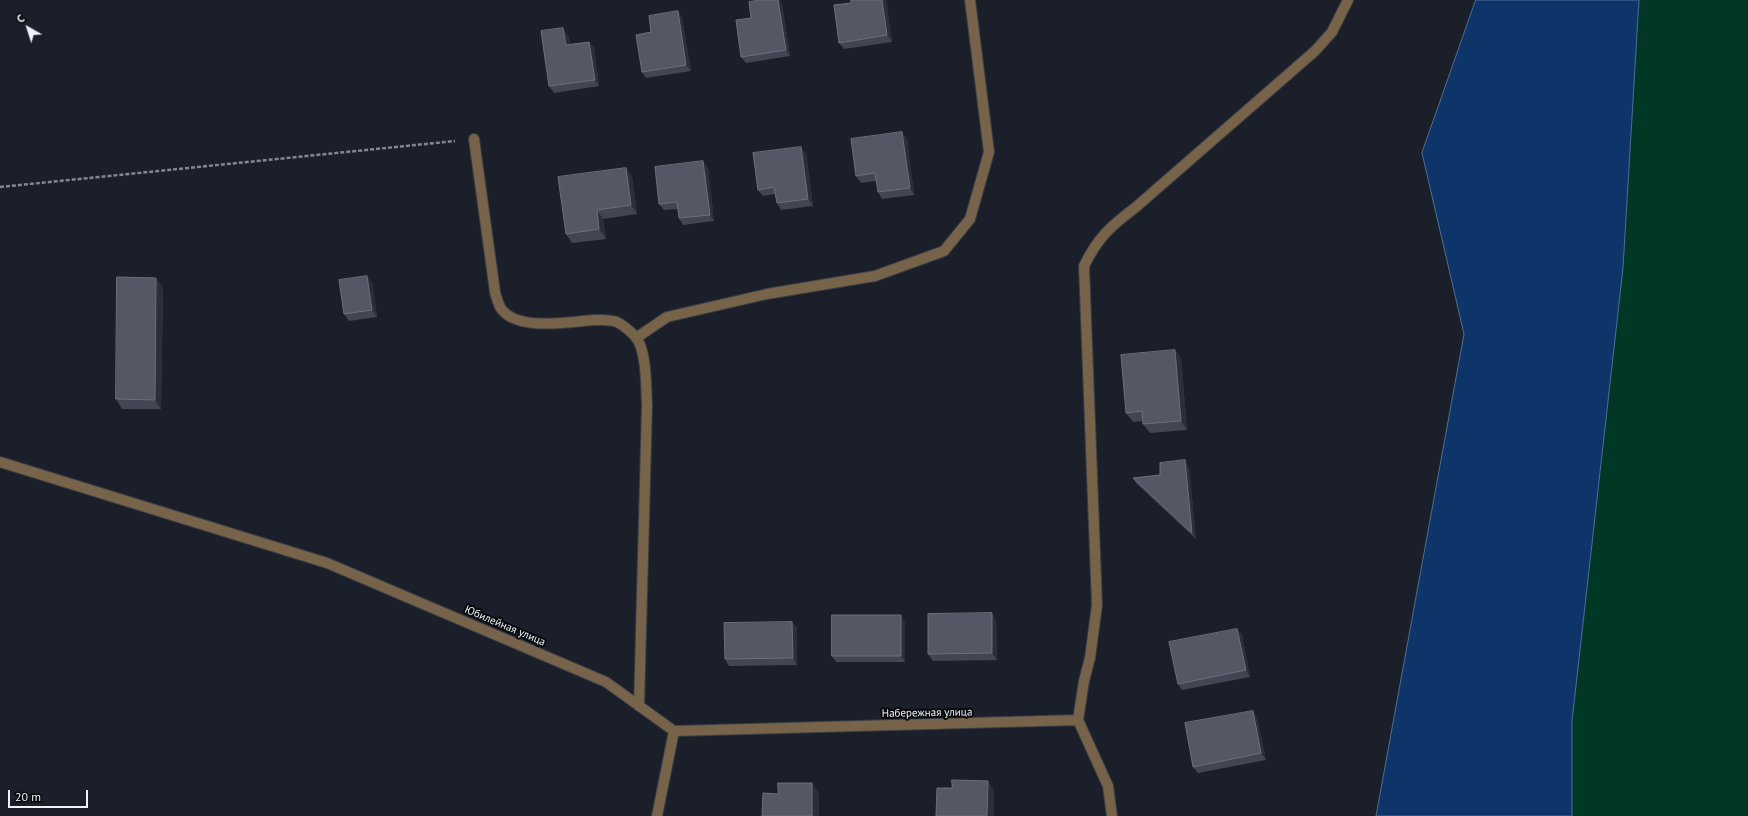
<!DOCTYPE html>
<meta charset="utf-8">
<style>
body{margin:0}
#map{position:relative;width:1748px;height:816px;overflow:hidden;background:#1b1f29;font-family:"PT Sans",sans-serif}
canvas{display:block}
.north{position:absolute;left:8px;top:8px;width:40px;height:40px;-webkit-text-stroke:3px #07090d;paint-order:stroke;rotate:321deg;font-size:11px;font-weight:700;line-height:16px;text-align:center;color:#eff2f9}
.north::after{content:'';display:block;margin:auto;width:14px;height:18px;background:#eff2f9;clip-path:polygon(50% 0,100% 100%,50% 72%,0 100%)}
.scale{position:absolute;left:8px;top:790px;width:80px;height:18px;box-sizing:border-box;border:2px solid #eff2f9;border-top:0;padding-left:5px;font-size:12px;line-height:14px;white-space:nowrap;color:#eff2f9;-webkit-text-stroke:3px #07090d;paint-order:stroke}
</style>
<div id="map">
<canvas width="1748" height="816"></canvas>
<div class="north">С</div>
<div class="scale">20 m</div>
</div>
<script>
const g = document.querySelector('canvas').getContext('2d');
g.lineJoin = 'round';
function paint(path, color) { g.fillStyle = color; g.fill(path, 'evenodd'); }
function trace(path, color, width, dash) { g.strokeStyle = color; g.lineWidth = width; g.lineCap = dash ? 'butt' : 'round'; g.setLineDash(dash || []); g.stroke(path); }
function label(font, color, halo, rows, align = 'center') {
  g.font = font + ' "PT Sans",sans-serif'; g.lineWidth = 4; g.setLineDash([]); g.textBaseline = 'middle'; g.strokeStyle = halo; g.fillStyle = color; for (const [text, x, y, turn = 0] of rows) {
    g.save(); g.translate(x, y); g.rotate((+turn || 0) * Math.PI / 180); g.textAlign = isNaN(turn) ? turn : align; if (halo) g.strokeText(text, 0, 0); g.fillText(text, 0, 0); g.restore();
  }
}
paint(new Path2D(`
 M1639,0H1748V816H1572V721L1623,268Z`), '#003725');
const water = new Path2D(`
 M1476,0H1639L1623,268L1572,721V816H1376L1464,334L1422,153Z`);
paint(water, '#0d356a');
trace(water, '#516e95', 1);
const minor = new Path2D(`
 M474,139L495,292C496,297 498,302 500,307C515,332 568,322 593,320C600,320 610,319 617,322C623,325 631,332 636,337C647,352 646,388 647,406L639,706
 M636,338L667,317L767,294L875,276L944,251L970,219L989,152L970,0
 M0,462L327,563L606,682L674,731
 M1078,720L1084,681L1090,658L1097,605L1084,266C1098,237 1111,226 1136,207L1315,51L1332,32L1348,0
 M674,731L1078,720L1108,786L1112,816
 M657,816L674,731`);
trace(minor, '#393d46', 12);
trace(new Path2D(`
 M0,187L455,141`), '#848790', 2.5, [4, 2]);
trace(minor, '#776349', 10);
paint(new Path2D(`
 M851,0H886L892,42L844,49L839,43L851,3Z
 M782,4L790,56L746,63L741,57L751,18Z
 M678,11L682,18L691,71L646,78L642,72L651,32Z
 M568,35L570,45L589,42L594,48L599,86L554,93L549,86Z
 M907,139L914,195L882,199L878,192L876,181L861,183L856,176Z
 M806,153L813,206L781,210L777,203L775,194L763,196L758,190Z
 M703,161L708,168L714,221L683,225L679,218L678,209L664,210L659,204Z
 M626,168L632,177L637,214L603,219L606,239L572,243L566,234Z
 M372,282L377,317L349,321L344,314Z
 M163,287L161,409H122L116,399Z
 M1175,350L1181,359L1187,430L1150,433L1143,424V421L1133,422L1126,413Z
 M1189,467L1196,539L1137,484L1133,478L1160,475Z
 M996,620L997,660L933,661L928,654Z
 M792,622L797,628V665L729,666L725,659Z
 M905,622V662H836L832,656Z
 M1237,629L1242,635L1250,677L1182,690L1178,684Z
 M1257,717L1266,760L1198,773L1193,767Z`), '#424652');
paint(new Path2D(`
 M778,0H780L782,4L790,56L786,50Z
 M882,0H886L892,42L887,35Z
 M678,11L682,18L691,71L686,65Z
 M563,28L568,35L571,52L566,45Z
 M589,42L594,48L599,86L595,80Z
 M902,132L907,139L914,195L910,188Z
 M801,147L806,153L813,206L808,199Z
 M703,161L708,168L714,221L710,215Z
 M626,168L632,177L637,214L631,205Z
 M597,210L603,219L606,239L599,229Z
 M367,276L372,282L377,317L372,310Z
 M156,278L163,287L161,409L155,400Z
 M1175,350L1181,359L1187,430L1181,421Z
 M1185,460L1189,467L1196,539L1192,533Z
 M992,613L996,620L997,660L992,653Z
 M901,615L905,622V662L901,656Z
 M792,622L797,628V665L793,658Z
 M1237,629L1242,635L1250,677L1246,670Z
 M1253,711L1257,717L1266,760L1261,753Z
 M988,781L994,790V816H987Z
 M812,783L819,793V816H812Z`), '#2b2f3a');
const building = new Path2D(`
 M761,0H778L786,50L741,57L736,20L751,18L749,2Z
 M851,0H882L887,35L839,43L834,5L851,3Z
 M678,11L686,65L642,72L636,35L651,32L649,16Z
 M563,28L566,45L589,42L595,80L549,86L541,31Z
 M902,132L910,188L878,192L875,173L856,176L851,139Z
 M801,147L808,199L777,203L774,187L758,190L753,153Z
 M703,161L710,215L679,218L677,202L659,204L655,167Z
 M626,168L631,205L597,210L599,229L566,234L558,177Z
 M367,276L372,310L344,314L339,280Z
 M117,277L156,278L155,400L116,399Z
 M1175,350L1181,421L1143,424L1142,411L1126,413L1121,355Z
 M1185,460L1192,533L1133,478L1160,475V463Z
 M992,613V653L928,654V614Z
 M832,615H901V656H832Z
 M792,622L793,658L725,659L724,623Z
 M1237,629L1246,670L1178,684L1169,642Z
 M1253,711L1261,753L1193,767L1185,723Z
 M952,780L988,781L987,816H936L937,788H952Z
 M778,783H812V816H762L763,793L778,794Z`);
paint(building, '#555864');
trace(building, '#6d707b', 1);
label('11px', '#eff2f9', '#07090d', [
 ["Юбилейная улица",505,626,23],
 ["Набережная улица",927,713,-1]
]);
</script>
